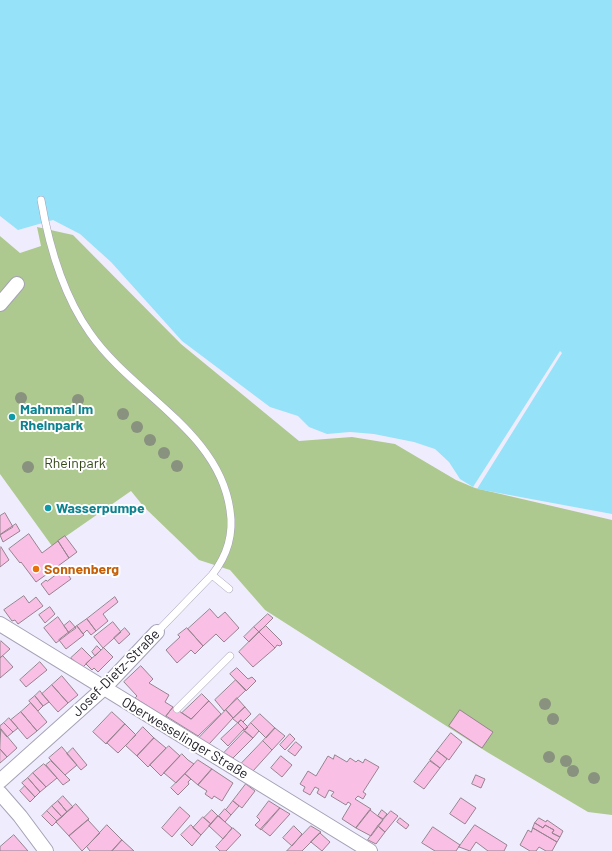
<!DOCTYPE html>
<meta charset="utf-8">
<style>
body{margin:0}
canvas{display:block;background:#efecfd}
</style>
<canvas width="612" height="851"></canvas>
<script>
const g = document.querySelector('canvas').getContext('2d');
g.lineJoin = 'round';
function paint(path, color) { g.fillStyle = color; g.fill(path, 'evenodd'); }
function trace(path, color, width, dash) { g.strokeStyle = color; g.lineWidth = width; g.lineCap = dash ? 'butt' : 'round'; g.setLineDash(dash || []); g.stroke(path); }
function label(font, color, halo, rows, align = 'center') {
  g.font = font + ' Barlow,sans-serif'; g.lineWidth = 4; g.setLineDash([]); g.textBaseline = 'middle'; g.strokeStyle = halo; g.fillStyle = color; for (const [text, x, y, turn = 0] of rows) {
    g.save(); g.translate(x, y); g.rotate((+turn || 0) * Math.PI / 180); g.textAlign = isNaN(turn) ? turn : align; if (halo) g.strokeText(text, 0, 0); g.fillText(text, 0, 0); g.restore();
  }
}
paint(new Path2D(`
 M37,227L73,235L181,344L299,441L352,437L395,444L456,480L475,488L612,520V815L588,812L487,752L265,610L230,570L199,560L144,507L131,491L52,546L0,474V236L20,253L41,246Z`), '#aec990');
paint(new Path2D(`
 M0,0H612V514L477,489L562,353L560,351L473,487L460,479L449,462L435,449L414,442L374,434L350,432L327,434L309,427L298,416L270,407L182,341L111,262L80,234L53,220L18,230L0,216Z`), '#96e2f8');
const building = new Path2D(`
 M5,513L13,527L0,535V516Z
 M16,524L20,531L3,542L0,535Z
 M29,534L42,553L58,541L69,558L36,582L21,562L20,563L9,549Z
 M65,536L77,552L69,558L58,541Z
 M1,547L9,560L0,567V548Z
 M64,569L71,579L49,595L41,584L46,580L47,581Z
 M24,596L29,603L36,597L43,606L18,624L15,620L12,621L4,610Z
 M115,597L118,602L103,614L108,621L96,631L87,619Z
 M50,607L55,614L45,623L39,615Z
 M210,609L218,618L225,612L239,628L224,642L216,634L203,646L188,629Z
 M268,614L273,618L259,632L254,627Z
 M58,617L69,633L56,643L44,628Z
 M87,619L96,631L91,635L87,630L83,634L77,626Z
 M70,621L76,628L69,633L64,626Z
 M113,622L121,632L103,648L94,637Z
 M77,626L84,635L66,649L59,640Z
 M266,626L281,641L282,644L280,646L277,645L275,648L259,632Z
 M254,627L259,632L249,642L244,637Z
 M125,628L130,634L119,644L114,638Z
 M187,628L203,646L195,654L191,650L177,663L166,650L180,637L178,635Z
 M259,632L275,648L253,667L239,652Z
 M1,641L10,649L0,658V642Z
 M97,646L101,650L95,656L92,652Z
 M82,648L92,658L82,668L71,658Z
 M104,648L113,657L98,672L94,668L92,670L86,664Z
 M3,656L13,667L0,678V658Z
 M40,662L47,670L26,687L20,680Z
 M141,666L153,679L149,683L169,695L165,702L173,707L165,717L135,698L137,696L124,682Z
 M237,668L248,679L252,677L256,681L246,691L230,674Z
 M62,676L78,695L68,703L52,685Z
 M236,680L246,690L224,711L215,700Z
 M52,685L68,703L58,712L42,694Z
 M40,691L49,702L43,706L35,696Z
 M202,694L209,701L191,719L182,713Z
 M35,696L43,706L38,711L29,701Z
 M237,698L245,707L233,718L226,710Z
 M209,701L221,714L198,736L166,716L173,707L191,719Z
 M31,703L47,722L37,731L21,712Z
 M245,707L251,714L243,722L241,720L238,723L233,719Z
 M226,710L233,718L210,743L208,745L198,739Z
 M460,710L493,732L482,748L449,726Z
 M21,712L37,731L27,739L11,720Z
 M112,712L125,724L106,744L93,732Z
 M260,714L275,728L266,738L251,723Z
 M9,718L18,728L13,732L4,723Z
 M241,720L248,727L245,730L238,723Z
 M4,723L13,732L7,737L0,729V726Z
 M238,723L244,729L228,746L221,739Z
 M251,723L259,731L253,738L244,731Z
 M125,724L136,735L118,753L107,743Z
 M143,727L154,738L137,756L126,746Z
 M275,728L285,736L272,750L263,741Z
 M1,729L17,748L7,757L0,749Z
 M245,731L253,738L233,758L224,753Z
 M451,733L462,742L449,760L437,751Z
 M290,734L295,739L285,750L280,745Z
 M154,738L166,748L148,767L137,756Z
 M263,741L272,750L253,771L241,764Z
 M296,742L302,747L295,756L288,751Z
 M169,746L180,756L161,776L150,765Z
 M62,747L77,765L65,775L49,758Z
 M73,748L87,765L81,770L67,754Z
 M0,749L7,757L0,763Z
 M437,751L447,759L440,768L430,760Z
 M182,754L188,760L194,764L176,783L164,773Z
 M335,755L347,762L350,758L356,762L358,760L363,763L365,759L379,767L363,792L366,794L363,799L358,796L355,799L371,809L356,828L342,819L351,804L348,802L346,805L331,796L334,792L329,790L325,798L317,793L319,789L315,787L310,795L303,791L305,787L300,784L308,771L316,776L328,756L333,759Z
 M281,756L292,765L282,777L271,768Z
 M198,760L212,769L198,785L185,774Z
 M51,761L70,780L63,785L46,765Z
 M430,761L440,768L424,789L414,782Z
 M44,764L57,778L46,787L33,773Z
 M212,769L233,783L222,801L214,796L212,799L205,794L207,791L198,785Z
 M33,773L46,787L40,792L28,778Z
 M185,774L191,779L188,782L189,784L178,795L171,788Z
 M476,775L485,779L481,788L472,784Z
 M28,778L40,792L35,797L22,783Z
 M246,784L255,791L242,808L233,801Z
 M25,786L35,797L30,802L20,791Z
 M63,796L73,807L67,812L58,801Z
 M461,798L476,808L465,824L450,814Z
 M58,801L67,812L62,817L52,806Z
 M233,801L239,806L231,815L226,810Z
 M269,801L280,808L261,830L255,825L260,820L257,817Z
 M76,804L89,819L69,836L56,822Z
 M52,806L62,817L57,821L47,811Z
 M180,807L190,816L172,837L162,828Z
 M280,808L290,814L270,836L261,829Z
 M225,809L231,815L225,822L219,816Z
 M212,810L218,816L211,824L204,818Z
 M370,810L383,820L371,836L356,828Z
 M382,810L387,814L383,819L378,816Z
 M47,811L57,821L52,826L42,816Z
 M391,811L398,816L385,832L378,826Z
 M218,816L232,828L223,839L209,826Z
 M203,817L211,824L201,835L193,828Z
 M400,818L409,825L406,829L397,822Z
 M539,818L546,822L547,820L563,831L560,837L552,833L554,830L545,825L543,828L535,823Z
 M88,820L100,833L82,851L69,836Z
 M535,823L543,828L545,825L554,830L552,833L560,837L557,842L533,828Z
 M107,825L122,840L112,851H90L87,847Z
 M191,825L201,835L192,846L181,835Z
 M475,825L507,845L504,851H488L476,842L470,851L459,847Z
 M294,826L302,834L292,846L283,838Z
 M311,826L321,832L302,851H287Z
 M378,826L385,832L376,844L368,840Z
 M433,827L460,845L456,851H435L422,843Z
 M233,828L241,835L226,851H220L216,847Z
 M533,828L557,842L552,851H546L539,847L536,851H530L520,845L528,830L531,832Z
 M320,833L330,842L322,851L311,842Z
 M14,835L28,851H0V847Z
 M122,840L134,851H112Z`);
paint(building, '#f9bfe4');
trace(building, '#978390', 1);
const lane = new Path2D(`
 M41,200C49,246 63,295 90,333C132,394 219,431 230,510C234,535 227,556 212,575
 M157,632L212,575L229,589
 M177,709L230,656`);
const street = new Path2D(`
 M0,304L17,284
 M0,624L370,851
 M0,781L104,688L157,632
 M0,793L20,816L46,851`);
trace(lane, '#a6a2b6', 8);
trace(street, '#a6a2b6', 16);
trace(lane, '#fff', 7);
trace(street, '#fff', 14);
g.fillStyle = '#88927e';
for (const [x, y] of [
 [21,398],
 [78,400],
 [123,414],
 [137,427],
 [150,440],
 [164,453],
 [177,466],
 [28,467],
 [545,704],
 [553,719],
 [549,757],
 [566,761],
 [573,771],
 [594,778]
]) { g.beginPath(); g.arc(x, y, 6, 0, 2 * Math.PI); g.fill(); }
for (const [x, y, r, color] of [
 [12,417,4,"#0f9aa8"],
 [48,508,4,"#0f9aa8"],
 [36,569,4,"#e8710a"]
]) { const dot = new Path2D(); dot.arc(x, y, r, 0, 2 * Math.PI); g.fillStyle = color; g.fill(dot); trace(dot, '#fff', 1.5); }
label('bold 14px', '#0d838f', '#fff', [
 ["Mahnmal im",20,409],
 ["Rheinpark",20,425],
 ["Wasserpumpe",56,508]
], 'left');
label('14px', '#334816', '#fff', [
 ["Rheinpark",75,463]
]);
label('bold 14px', '#c56008', '#fff', [
 ["Sonnenberg",44,569]
], 'left');
label('14px', '#232129', '#fff', [
 ["Josef-Dietz-Straße",116,673,-45],
 ["Oberwesselinger Straße",185,738,31]
]);
</script>
